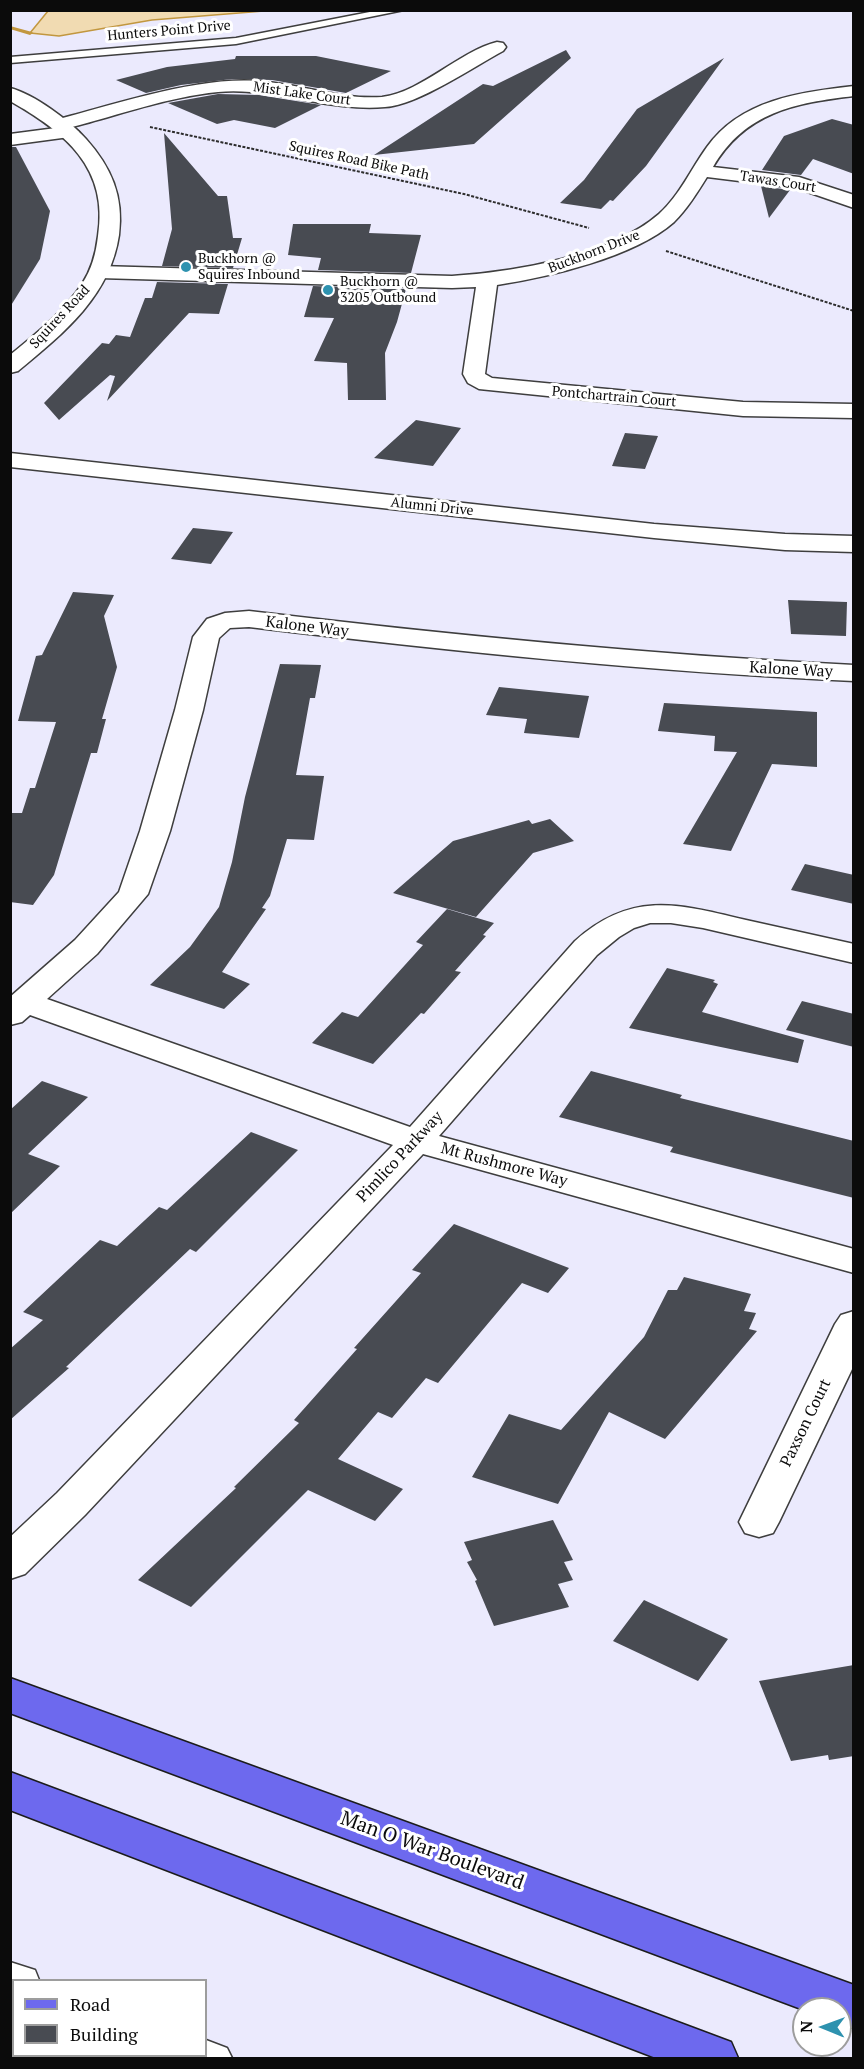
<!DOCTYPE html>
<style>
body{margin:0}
#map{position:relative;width:864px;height:2069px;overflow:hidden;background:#ebeafd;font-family:"PT Serif",serif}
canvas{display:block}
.frame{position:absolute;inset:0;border:12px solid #0b0b0b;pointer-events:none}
.legend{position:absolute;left:12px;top:1979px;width:195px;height:78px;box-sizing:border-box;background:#fff;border:2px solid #9d9d9d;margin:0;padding:8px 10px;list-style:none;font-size:18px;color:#0b0b0b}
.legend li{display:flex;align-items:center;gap:12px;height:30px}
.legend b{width:30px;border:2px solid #9d9d9d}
.north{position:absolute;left:792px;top:1997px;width:60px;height:60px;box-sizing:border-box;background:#fff;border:2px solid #9d9d9d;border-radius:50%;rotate:271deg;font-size:16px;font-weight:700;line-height:24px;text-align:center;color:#0b0b0b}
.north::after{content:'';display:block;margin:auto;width:21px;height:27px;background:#2e92af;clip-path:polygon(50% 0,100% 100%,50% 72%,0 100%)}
</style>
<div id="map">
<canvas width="864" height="2069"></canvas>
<div class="frame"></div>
<ul class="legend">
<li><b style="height:8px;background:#6d69ee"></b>Road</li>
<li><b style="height:16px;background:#484b52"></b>Building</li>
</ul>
<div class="north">N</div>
</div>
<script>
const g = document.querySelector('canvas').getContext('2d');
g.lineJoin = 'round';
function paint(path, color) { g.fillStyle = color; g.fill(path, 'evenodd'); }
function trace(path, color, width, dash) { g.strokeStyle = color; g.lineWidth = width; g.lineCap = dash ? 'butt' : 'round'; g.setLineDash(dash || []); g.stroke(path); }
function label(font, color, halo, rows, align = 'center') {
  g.font = font + ' "PT Serif",serif'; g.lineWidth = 6; g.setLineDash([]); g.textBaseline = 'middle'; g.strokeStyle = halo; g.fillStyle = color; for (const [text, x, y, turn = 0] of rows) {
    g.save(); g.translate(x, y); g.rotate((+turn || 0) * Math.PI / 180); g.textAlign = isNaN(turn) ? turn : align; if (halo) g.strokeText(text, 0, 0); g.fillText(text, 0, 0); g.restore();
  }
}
const water = new Path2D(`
 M48,11V10L264,11L152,20L59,36L30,33Z`);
paint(water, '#f1dbb2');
trace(water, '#c2973f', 1.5);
paint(new Path2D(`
 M10,26L32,32L33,33L30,35L10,29Z`), '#c2973f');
paint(new Path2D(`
 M566,50L571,58L474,144L374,155L483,84L493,86Z
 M236,56H316L391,71L346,93L272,80L232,79L181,85L146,93L116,80L167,67L235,59Z
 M724,58L646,166L613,201L610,200L601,209L560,203L584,180L637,109Z
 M218,94L259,95L321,105L275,128L234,120L217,124L168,103Z
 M832,119L854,125V174L813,159L801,175L762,170L784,136Z
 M164,133L218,196H227L233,238H242L233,268L162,266L172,229Z
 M10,147H16L50,211L40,259L10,307Z
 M761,186L790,190L769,218Z
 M293,224H371L369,233L421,235L411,273L318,270L321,258L288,255Z
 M157,282L228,284L219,314L189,313L107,401L115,376L110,375L59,420L44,403L102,343L109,344L116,335L130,337L145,298H152Z
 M313,286L406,289L397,322L385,353L386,400H348L347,363L314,361L334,318L304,317Z
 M416,420L461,428L433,466L374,458Z
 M625,433L658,436L645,469L612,466Z
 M193,528L233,532L211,564L171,559Z
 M73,592L114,595L104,616L117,667L102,719H106L97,753H91L54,875L33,905L10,902V813H22L30,788H35L56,722L18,721L36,656L42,655Z
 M788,600L847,602L846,636L791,634Z
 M280,664L321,665L315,698H310L296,775L324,776L314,840L287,839L270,896L262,908L266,909L222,972L250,984L224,1009L150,985L190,947L219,907L232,862L245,797Z
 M499,687L589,696L579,738L524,733L527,719L486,715Z
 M664,703L817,712V767L772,764L731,851L683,844L737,752L714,751L715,736L658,731Z
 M550,819L574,841L533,853L476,917L393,893L453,841L529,820L532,824Z
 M805,864L854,875V904L791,890Z
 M447,909L494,923L483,935L486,936L455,971L461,972L424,1014L421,1013L373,1064L312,1043L342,1012L358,1017L423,945L416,942Z
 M667,968L715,980L713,982L718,984L702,1012L804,1040L798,1063L629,1028Z
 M802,1001L854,1014V1047L786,1030Z
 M591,1071L682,1095L680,1098L854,1141V1198L670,1152L673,1147L559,1117Z
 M42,1081L88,1097L28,1154L60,1166L10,1214V1110Z
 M251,1132L298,1150L196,1252L190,1249L66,1367L69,1368L10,1420V1349L43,1320L23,1312L100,1240L117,1246L159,1207L167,1210Z
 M454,1224L569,1268L548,1293L522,1283L438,1383L426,1378L392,1418L378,1412L338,1459L403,1489L375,1521L308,1490L191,1607L138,1580L236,1488L234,1487L299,1423L294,1420L357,1349L354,1348L421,1273L412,1270Z
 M684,1277L751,1294L744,1311L756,1313L749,1329L757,1331L665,1439L609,1412L558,1504L472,1477L509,1414L561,1430L644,1337L668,1290H677Z
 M553,1520L573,1560L564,1562L573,1580L558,1584L569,1607L494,1626L475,1581L477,1580L467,1562L472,1560L464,1542Z
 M644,1600L728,1639L698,1681L613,1641Z
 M854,1665V1756L829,1760L828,1755L791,1761L759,1681Z`), '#484b52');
const service = new Path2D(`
 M380,10H404L236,44L10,63V57L236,38Z
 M10,1962L35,1970L39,1980H14V1990L10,1989Z
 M10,2007L14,2008V2036L10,2035Z
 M206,2040L227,2048L232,2058H192L191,2056H206Z
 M71,2056H109L110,2058H72Z`);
const minor = new Path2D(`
 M497,42L503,43L506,47L503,51C473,67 418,105 385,107C328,112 274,87 218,92C168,97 119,115 72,127L79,132L77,136L10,145V134L56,128L52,124L55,120C114,105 195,77 256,81C298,83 339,100 382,97C420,93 460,51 497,42Z
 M854,86V96C795,103 745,112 713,167L799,177L854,195V208L796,188L707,177C697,193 687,209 674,222C634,257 549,277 497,285L485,374L492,378L743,402L854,404V418L743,416L479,389L468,383L463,374L476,287L452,288L99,278L92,276L89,272L92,268L99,266L452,276C514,272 611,256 659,214C680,195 691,169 707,147C740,100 800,92 854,86Z
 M249,611C450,635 651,655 854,665V681C651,672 450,651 249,627L230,628L219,638L203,710L170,831L148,894L97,954L47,999L410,1127L575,941C632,890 679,904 746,920C782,928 818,936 854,944V963L703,928L671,923H650L634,928L619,937L597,955L439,1136L854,1249V1273L423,1154L85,1515L25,1574L10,1579V1537L57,1493L393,1145L30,1015L22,1022L10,1025V997L75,940L119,892L140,831L175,710L193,637L207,619L225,613Z
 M854,1311V1365L779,1522L773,1533L759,1537L745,1533L739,1522L835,1324L841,1315Z`);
const tertiary = new Path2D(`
 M10,88C34,94 70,121 86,139C111,167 124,196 119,235C110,296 64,333 18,371L10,373V355C36,334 64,311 82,284C92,269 96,253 98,236C109,168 65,132 10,101Z
 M10,453L654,524L785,534L854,536V552L785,550L654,538L10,467Z`);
const primary = new Path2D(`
 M10,1678L854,1985V2028L840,2024V2009L804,2010L10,1713Z
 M10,1772L731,2042L738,2058H656L10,1810Z`);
trace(service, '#3e3e3e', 3);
trace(minor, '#3e3e3e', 3);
trace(tertiary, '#3e3e3e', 3);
trace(primary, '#1c1c1c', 3);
trace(new Path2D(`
 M150,127L464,194L589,228
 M666,251L854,311`), '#2d2d2d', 2, [3, 1.5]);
paint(service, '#fff');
paint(minor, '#fff');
paint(tertiary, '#fff');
paint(primary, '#6d69ee');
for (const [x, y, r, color] of [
 [186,267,6,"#2e92af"],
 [328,290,6,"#2e92af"]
]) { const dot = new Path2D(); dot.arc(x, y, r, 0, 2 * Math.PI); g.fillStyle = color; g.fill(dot); trace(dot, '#fff', 2); }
label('14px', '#0b0b0b', '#fff', [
 ["Hunters Point Drive",169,31,-5],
 ["Mist Lake Court",302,94,8],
 ["Squires Road Bike Path",359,161,12],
 ["Tawas Court",778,182,9],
 ["Buckhorn Drive",594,252,-21],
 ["Squires Road",60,317,-47],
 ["Pontchartrain Court",614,397,5],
 ["Alumni Drive",432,507,6]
]);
label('14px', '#0b0b0b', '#fff', [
 ["Buckhorn @",198,259],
 ["Squires Inbound",198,275],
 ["Buckhorn @",340,282],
 ["3205 Outbound",340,298]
], 'left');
label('16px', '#0b0b0b', '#fff', [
 ["Kalone Way",307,627,7],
 ["Kalone Way",791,670,3],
 ["Pimlico Parkway",400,1157,-47],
 ["Mt Rushmore Way",504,1165,15],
 ["Paxson Court",806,1423,-64]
]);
label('20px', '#0b0b0b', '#fff', [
 ["Man O War Boulevard",432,1851,20]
]);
</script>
